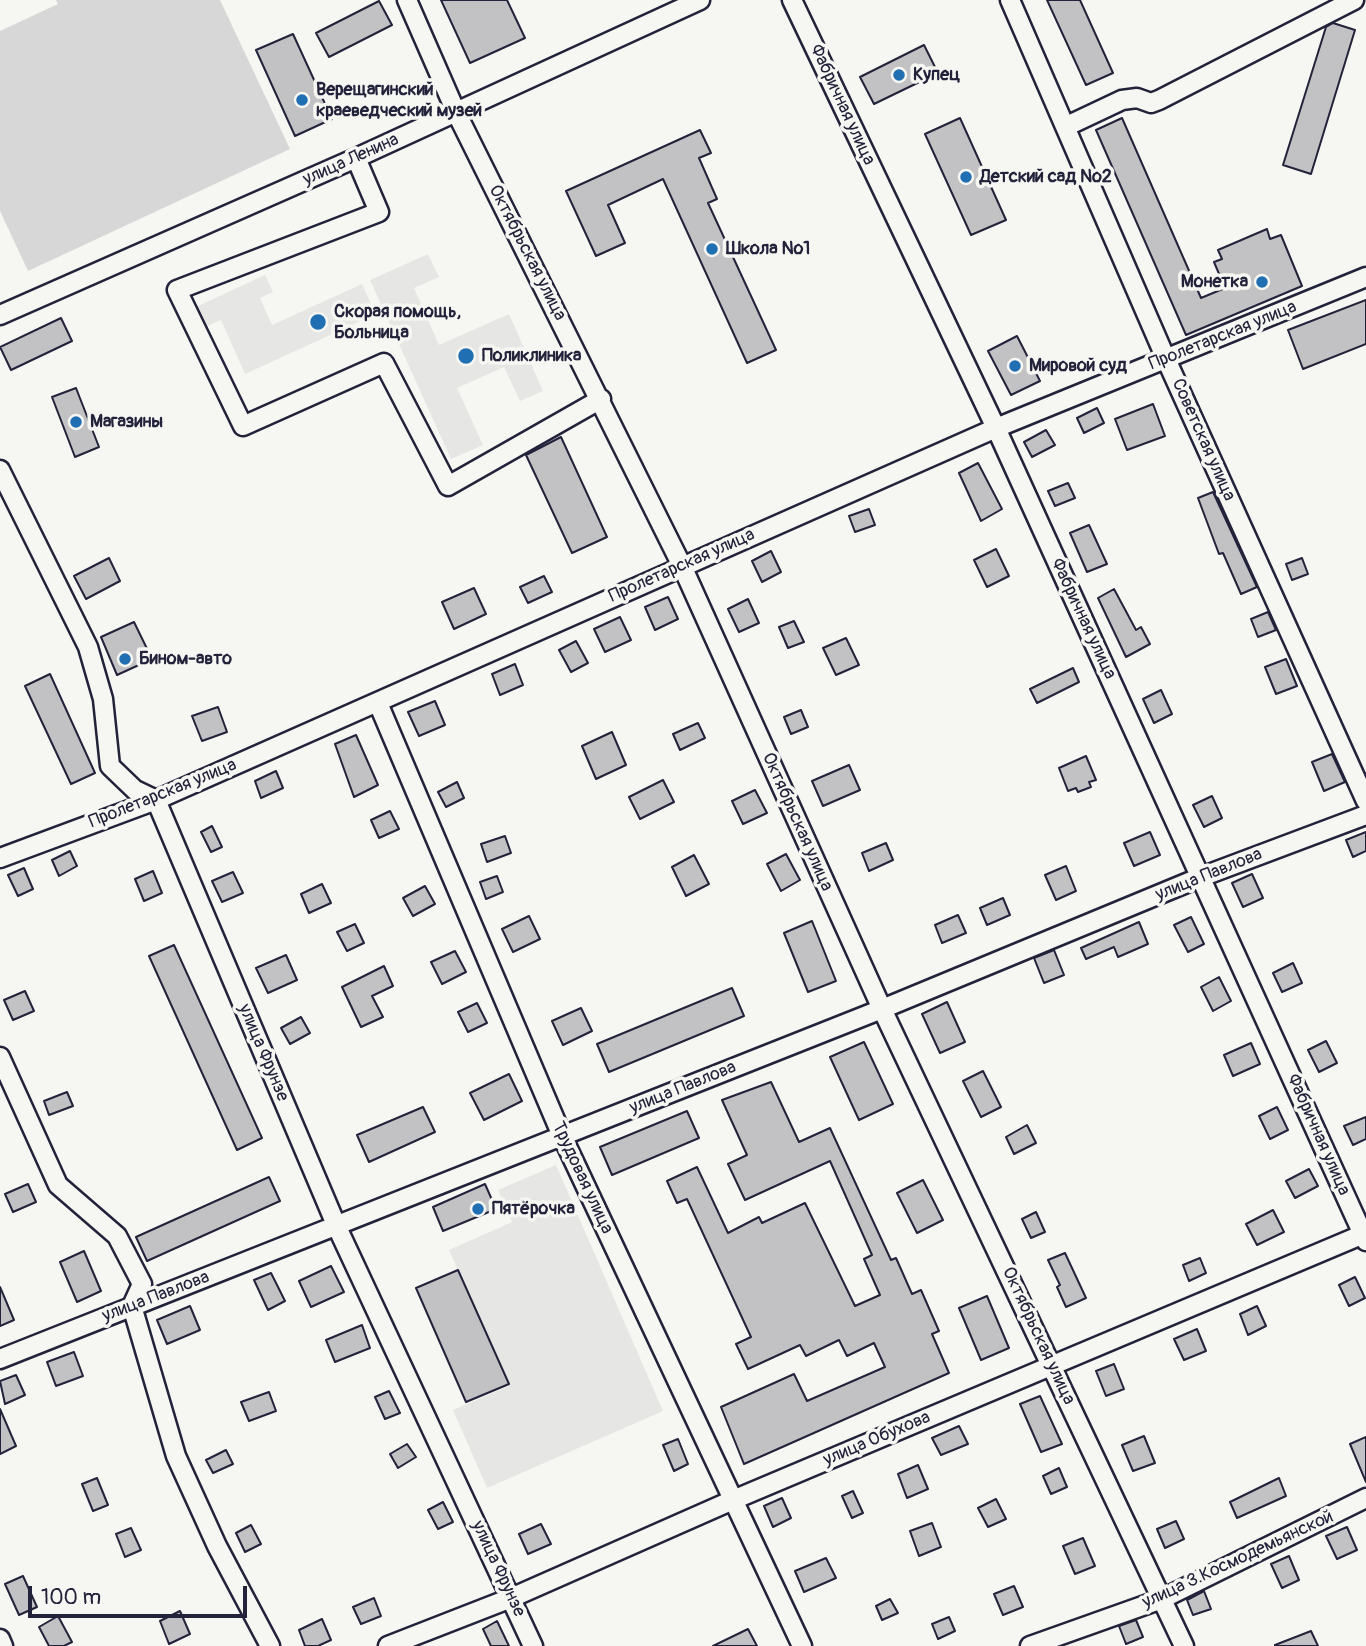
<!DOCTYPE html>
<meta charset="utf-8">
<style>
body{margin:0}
#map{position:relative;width:1366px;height:1646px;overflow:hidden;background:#f6f6f2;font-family:Pangolin,sans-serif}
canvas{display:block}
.scale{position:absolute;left:28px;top:1586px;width:219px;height:32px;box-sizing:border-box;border:4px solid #22223b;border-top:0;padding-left:9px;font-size:21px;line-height:24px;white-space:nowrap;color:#22223b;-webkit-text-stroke:5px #f6f6f2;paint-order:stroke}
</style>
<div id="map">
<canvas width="1366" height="1646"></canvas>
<div class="scale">100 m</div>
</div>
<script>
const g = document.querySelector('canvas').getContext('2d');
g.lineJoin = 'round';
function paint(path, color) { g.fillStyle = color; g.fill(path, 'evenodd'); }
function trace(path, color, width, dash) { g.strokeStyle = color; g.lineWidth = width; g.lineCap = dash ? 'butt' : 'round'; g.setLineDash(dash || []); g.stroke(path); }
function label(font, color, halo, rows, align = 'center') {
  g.font = font + ' Pangolin,sans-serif'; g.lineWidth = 7; g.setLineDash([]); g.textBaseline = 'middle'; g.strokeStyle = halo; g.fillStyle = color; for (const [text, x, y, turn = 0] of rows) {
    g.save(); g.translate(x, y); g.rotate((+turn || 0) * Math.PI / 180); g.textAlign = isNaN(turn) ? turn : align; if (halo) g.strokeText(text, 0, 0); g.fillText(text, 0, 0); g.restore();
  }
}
paint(new Path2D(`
 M428,254L439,277L414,288L439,345L509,314L543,391L520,401L504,367L457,388L483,445L451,459L370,280Z
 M265,275L273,292L260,298L272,325L362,284L376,314L245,374L221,320L203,328L194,308Z
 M556,1165L663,1411L487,1488L453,1410L509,1386L449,1250L512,1222L498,1190Z`), '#e6e6e4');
paint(new Path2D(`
 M56,0H220L290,149L28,271L0,211V31L58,4Z`), '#d7d7d7');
const building = new Path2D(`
 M441,0H507L525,38L470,63Z
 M1047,0H1080L1113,73L1086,85Z
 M379,1L392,25L329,57L316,33Z
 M1333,23L1355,30L1311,174L1283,165L1326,27Z
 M293,34L332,119L295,136L256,50Z
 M924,45L938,73L874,104L860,77Z
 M960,118L1006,220L971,235L925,134Z
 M1122,118L1201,298L1225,288L1214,262L1222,259L1218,250L1267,229L1270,239L1281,235L1302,286L1186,335L1096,130Z
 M700,130L711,153L699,158L717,199L708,203L776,350L747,363L663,179L608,205L625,243L596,256L566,191Z
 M1366,300V344L1303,369L1288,330Z
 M61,318L72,341L11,370L0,347Z
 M1017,336L1040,381L1011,395L988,351Z
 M76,388L99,447L75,457L52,397Z
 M1153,404L1165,436L1127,450L1115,419Z
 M1097,408L1104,423L1084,433L1077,418Z
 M1046,430L1055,445L1032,457L1024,442Z
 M561,437L607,537L572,553L526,455Z
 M978,463L1002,509L981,521L959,473Z
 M1068,483L1075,498L1055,506L1048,491Z
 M1213,492L1257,587L1241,594L1223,553L1219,554L1198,498Z
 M869,509L875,525L855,532L849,516Z
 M1089,525L1107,564L1087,572L1070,533Z
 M996,549L1009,576L987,587L974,560Z
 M771,551L781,572L762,582L752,561Z
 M109,558L120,581L86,599L74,576Z
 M1302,558L1308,574L1292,580L1286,564Z
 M544,576L552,592L528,603L520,587Z
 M474,588L486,614L454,629L442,602Z
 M1114,589L1136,630L1141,627L1150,644L1126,657L1098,598Z
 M668,597L678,619L655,630L645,607Z
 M748,599L759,623L739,632L728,609Z
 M1268,612L1276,630L1258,637L1251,619Z
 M620,617L631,640L605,652L594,629Z
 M794,621L804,642L788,648L779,627Z
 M134,622L152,659L117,675L101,637Z
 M846,638L859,665L836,675L823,648Z
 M576,641L588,663L571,672L559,650Z
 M1286,659L1297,686L1276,694L1265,667Z
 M515,664L523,685L500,695L492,674Z
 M1073,668L1079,682L1037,703L1030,689Z
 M50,674L95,773L71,784L25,686Z
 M1161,690L1172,714L1154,723L1143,699Z
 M435,701L445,725L419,736L408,712Z
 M218,707L227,732L202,741L192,716Z
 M801,710L808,727L791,734L784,717Z
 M698,723L705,738L680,750L673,734Z
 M612,732L626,765L596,779L582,746Z
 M356,735L378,785L354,797L335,744Z
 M1332,754L1345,782L1324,791L1312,762Z
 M1086,756L1096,780L1089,782L1091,787L1078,792L1076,788L1068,791L1059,768Z
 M849,765L860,790L823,806L812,781Z
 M276,771L283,788L261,798L255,781Z
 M663,780L674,802L640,819L629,797Z
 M457,782L464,798L446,807L438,792Z
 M755,790L767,813L743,824L732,801Z
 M1212,796L1222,818L1204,827L1193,805Z
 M390,811L399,829L379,838L371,820Z
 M212,826L222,847L211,852L201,832Z
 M1150,832L1160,855L1134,866L1124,843Z
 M1366,832V851L1353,857L1346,840Z
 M505,836L511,853L487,862L481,844Z
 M886,843L893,860L869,871L862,853Z
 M70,851L77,866L59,876L52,860Z
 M786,854L800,880L781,891L767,864Z
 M694,855L709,884L686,896L672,867Z
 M1066,866L1076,891L1056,900L1045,875Z
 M24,868L33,889L18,896L8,875Z
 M153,871L162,893L144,901L135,879Z
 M233,872L243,893L222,902L212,881Z
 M1252,874L1263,898L1243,907L1232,883Z
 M497,876L503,892L486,899L480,882Z
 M322,884L331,903L309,913L301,894Z
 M425,886L435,904L413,916L403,898Z
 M1003,898L1010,915L987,925L980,908Z
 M958,915L966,933L942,943L935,925Z
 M529,916L540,939L513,952L502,929Z
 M1191,917L1204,944L1188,952L1174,925Z
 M812,921L836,981L808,992L784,933Z
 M1139,922L1148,944L1118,957L1114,947L1086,959L1081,948Z
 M355,924L364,943L347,951L337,932Z
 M174,945L262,1138L237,1150L149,956Z
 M1054,950L1064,975L1044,983L1034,958Z
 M455,951L466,972L442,984L431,962Z
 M286,955L297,980L268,993L256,968Z
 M1293,963L1302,983L1282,992L1273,973Z
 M384,966L393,986L372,996L383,1017L361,1027L342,987Z
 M1219,977L1231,1001L1213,1011L1201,987Z
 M732,988L744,1016L609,1072L597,1044Z
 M25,991L34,1011L13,1020L4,1000Z
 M947,1002L965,1042L940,1053L922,1014Z
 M477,1003L487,1023L468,1032L458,1012Z
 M581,1008L592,1031L563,1045L552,1021Z
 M301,1017L310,1033L290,1044L281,1028Z
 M1326,1041L1337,1063L1319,1072L1308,1050Z
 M864,1042L893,1104L859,1120L830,1057Z
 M1251,1043L1260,1064L1233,1076L1224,1055Z
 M983,1071L1001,1107L981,1117L963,1081Z
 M509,1074L522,1101L484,1120L470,1093Z
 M771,1082L799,1142L830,1128L891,1260L896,1258L912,1294L921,1290L939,1331L932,1334L949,1373L744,1464L721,1407L794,1374L807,1401L885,1367L874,1343L847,1356L839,1340L806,1356L800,1345L748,1369L736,1344L751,1337L687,1199L677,1203L667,1181L697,1167L728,1233L759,1217L762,1223L805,1203L855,1306L880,1295L864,1259L872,1255L830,1161L745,1200L728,1164L747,1155L722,1100Z
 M67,1092L73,1106L49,1115L44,1101Z
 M423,1107L435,1132L369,1162L357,1135Z
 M1277,1107L1288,1130L1270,1139L1259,1116Z
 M687,1111L699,1138L612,1175L600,1147Z
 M1366,1117V1139L1353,1145L1344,1126Z
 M1027,1125L1036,1143L1014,1154L1006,1137Z
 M1309,1169L1318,1186L1295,1198L1286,1181Z
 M269,1177L280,1201L147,1261L136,1237Z
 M923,1180L943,1220L917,1233L897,1193Z
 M28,1184L36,1202L13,1212L5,1194Z
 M485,1184L496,1209L443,1231L433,1207Z
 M1273,1210L1284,1232L1257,1245L1246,1224Z
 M1036,1212L1045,1232L1031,1238L1022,1219Z
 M84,1251L101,1291L77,1302L60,1262Z
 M1065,1253L1086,1298L1066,1307L1057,1287L1060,1285L1048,1260Z
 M1200,1258L1206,1273L1189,1281L1183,1265Z
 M331,1266L344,1292L311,1307L299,1281Z
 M458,1270L509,1384L466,1402L416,1288Z
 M271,1273L285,1301L268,1310L254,1280Z
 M1355,1277L1365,1298L1349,1306L1339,1285Z
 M0,1287L14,1320L0,1326Z
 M987,1296L1009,1348L981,1360L959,1308Z
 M190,1306L200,1330L167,1344L157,1320Z
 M1257,1306L1266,1326L1248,1335L1240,1314Z
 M362,1325L370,1348L335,1362L326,1340Z
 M1197,1329L1206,1351L1184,1360L1174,1339Z
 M74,1352L83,1376L56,1386L47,1362Z
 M1114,1364L1124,1389L1106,1396L1096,1371Z
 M16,1375L25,1395L5,1404L0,1381Z
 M389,1391L400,1413L385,1419L375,1397Z
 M269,1392L276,1411L249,1421L241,1402Z
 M1040,1396L1062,1444L1041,1452L1020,1404Z
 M0,1409L16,1446L0,1454Z
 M959,1426L968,1444L941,1455L932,1438Z
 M1144,1436L1155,1463L1133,1471L1122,1445Z
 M1366,1437V1482L1350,1444Z
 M678,1439L688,1464L674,1471L663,1445Z
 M407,1444L416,1457L398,1468L390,1454Z
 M226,1450L233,1464L213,1473L206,1460Z
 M918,1465L928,1489L907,1498L898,1474Z
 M1059,1468L1067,1487L1051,1494L1043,1476Z
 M97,1478L108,1505L93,1511L82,1484Z
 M1279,1478L1286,1496L1237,1518L1230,1502Z
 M853,1491L863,1513L852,1518L842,1496Z
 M782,1498L791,1518L773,1527L764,1506Z
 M996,1499L1006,1519L988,1527L978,1508Z
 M443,1502L453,1522L438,1529L428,1510Z
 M1176,1521L1184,1539L1165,1548L1157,1529Z
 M932,1523L941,1547L919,1556L910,1531Z
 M541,1524L551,1544L528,1554L519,1534Z
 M251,1525L261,1544L245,1552L236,1533Z
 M1347,1527L1357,1550L1337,1559L1326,1536Z
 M131,1528L141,1550L125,1557L116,1534Z
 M1083,1538L1095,1566L1075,1574L1063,1546Z
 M1289,1556L1299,1580L1282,1588L1271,1564Z
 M826,1558L836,1578L804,1592L795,1571Z
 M23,1576L37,1607L19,1615L5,1584Z
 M1014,1586L1023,1607L1003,1615L994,1594Z
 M1204,1591L1211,1609L1193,1615L1187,1600Z
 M374,1598L381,1616L361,1624L353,1607Z
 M890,1599L898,1613L882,1620L876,1606Z
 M180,1611L190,1634L169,1644L160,1621Z
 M58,1616L72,1642L64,1646H49L39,1627Z
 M949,1617L955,1631L938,1639L932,1624Z
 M322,1619L331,1640L318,1646H305L299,1630Z
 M1136,1620L1143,1637L1126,1644L1119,1626Z
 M497,1621L509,1646H491L483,1629Z
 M748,1629L757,1646H713Z
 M1311,1631L1318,1646H1275V1645Z`);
paint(building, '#c2c2c4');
trace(building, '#22223b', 2);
const minor = new Path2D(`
 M407,0L456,112L682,566L882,1009L1184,1646
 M792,0L996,428L1366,1241
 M1010,0L1166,359L1366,801
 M1067,126L1122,100L1137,98L1151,103L1159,100L1354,0
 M356,158L379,212L177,290L243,426L384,363L448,486L601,399
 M0,315L356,158L700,0
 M0,470L88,647L103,699L110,766L135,790L156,800L337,1227L533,1646
 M378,703L562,1136L802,1646
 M0,858L156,800L996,428L1366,277
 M0,1057L58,1185L117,1236L142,1284L132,1306L176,1456L217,1546L270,1646
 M0,1359L882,1009L1201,877L1366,815
 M0,1639L3,1646
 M388,1646L511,1598L733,1500L1366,1233
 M1030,1646L1162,1599L1366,1498`);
trace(minor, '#22223b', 23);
trace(minor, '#f6f6f2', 18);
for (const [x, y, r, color] of [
 [899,75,7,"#1f6fb2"],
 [302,100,7,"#1f6fb2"],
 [966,177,7,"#1f6fb2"],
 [712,249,7,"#1f6fb2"],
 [1262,282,7,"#1f6fb2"],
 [318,322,9,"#1f6fb2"],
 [466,356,9,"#1f6fb2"],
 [1015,366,7,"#1f6fb2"],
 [76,422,7,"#1f6fb2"],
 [125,659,7,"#1f6fb2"],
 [478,1209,7,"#1f6fb2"]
]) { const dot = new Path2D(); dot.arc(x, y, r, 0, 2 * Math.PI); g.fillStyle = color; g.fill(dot); trace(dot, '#f6f6f2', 2.5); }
label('bold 18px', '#22223b', '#f6f6f2', [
 ["Купец",913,75],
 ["Верещагинский",316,90],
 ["краеведческий музей",316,111],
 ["Детский сад №2",980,177],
 ["Школа №1",726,249],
 ["Монетка",1248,282,"right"],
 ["Скорая помощь,",334,312],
 ["Больница",334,333],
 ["Поликлиника",482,356],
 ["Мировой суд",1029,366],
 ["Магазины",90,422],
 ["Бином-авто",139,659],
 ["Пятёрочка",492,1209]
], 'left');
label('18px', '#22223b', '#f6f6f2', [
 ["Фабричная улица",842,105,65],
 ["улица Ленина",351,160,-24],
 ["Октябрьская улица",527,253,63],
 ["Пролетарская улица",1223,336,-22],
 ["Советская улица",1203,440,66],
 ["Пролетарская улица",682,566,-24],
 ["Фабричная улица",1083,619,65],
 ["Пролетарская улица",163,794,-22],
 ["Октябрьская улица",797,822,66],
 ["улица Павлова",1209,875,-22],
 ["улица Фрунзе",263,1053,67],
 ["улица Павлова",683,1088,-22],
 ["Фабричная улица",1318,1135,66],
 ["Трудовая улица",582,1178,65],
 ["улица Павлова",156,1297,-21],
 ["Октябрьская улица",1038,1336,65],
 ["улица Обухова",877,1439,-23],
 ["улица З.Космодемьянской",1238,1560,-25],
 ["улица Фрунзе",498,1569,65]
]);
</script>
